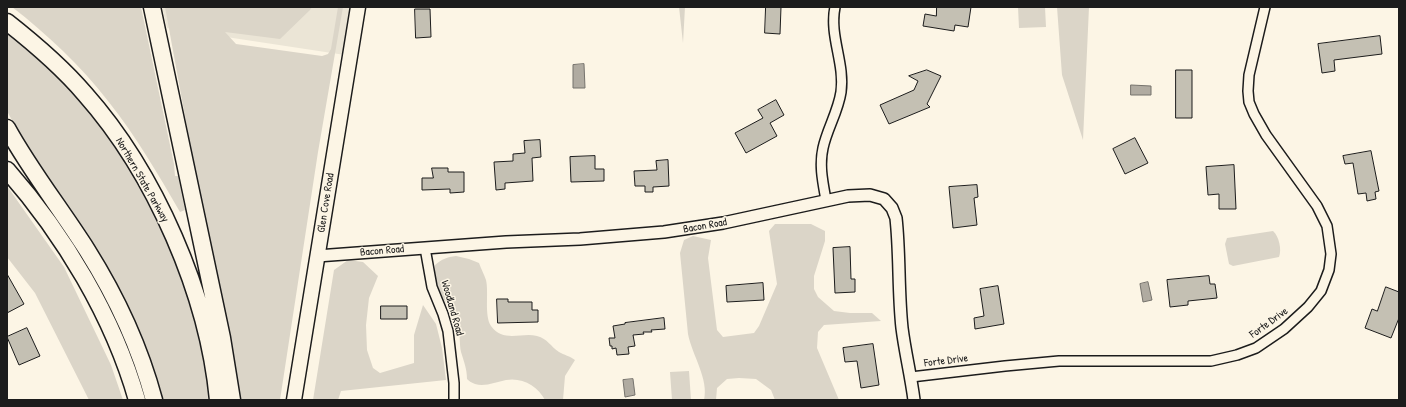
<!DOCTYPE html>
<style>
body{margin:0}
#map{position:relative;width:1406px;height:407px;overflow:hidden;background:#fcf5e5;font-family:"Patrick Hand",sans-serif}
canvas{display:block}
.frame{position:absolute;inset:0;border:8px solid #1c1c1c;pointer-events:none}
</style>
<div id="map">
<canvas width="1406" height="407"></canvas>
<div class="frame"></div>
</div>
<script>
const g = document.querySelector('canvas').getContext('2d');
g.lineJoin = 'round';
function paint(path, color) { g.fillStyle = color; g.fill(path, 'evenodd'); }
function trace(path, color, width, dash) { g.strokeStyle = color; g.lineWidth = width; g.lineCap = dash ? 'butt' : 'round'; g.setLineDash(dash || []); g.stroke(path); }
function label(font, color, halo, rows, align = 'center') {
  g.font = font + ' "Patrick Hand",sans-serif'; g.lineWidth = 3; g.setLineDash([]); g.textBaseline = 'middle'; g.strokeStyle = halo; g.fillStyle = color; for (const [text, x, y, turn = 0] of rows) {
    g.save(); g.translate(x, y); g.rotate((+turn || 0) * Math.PI / 180); g.textAlign = isNaN(turn) ? turn : align; if (halo) g.strokeText(text, 0, 0); g.fillText(text, 0, 0); g.restore();
  }
}
paint(new Path2D(`
 M162,7H352L345,55L167,28Z`), '#ebe5d6');
paint(new Path2D(`
 M12,7H141L174,164L175,176H178L185,210L180,212C158,174 136,136 108,101C81,66 47,34 12,7Z
 M165,7H312L310,10L280,39L225,32L236,44L322,56L328,54L331,49L338,7H343L318,152L280,400H237Z
 M679,7H685L683,43Z
 M1018,7H1045L1046,27L1019,28Z
 M1057,7H1089L1083,140L1062,75Z
 M7,34L65,82L99,124L132,173L167,241L190,304L207,376L208,400H162L154,372L135,322L104,265L22,139L7,111Z
 M7,186L64,267L111,365L123,400H89L35,293L7,257Z
 M775,224H811L825,231V241L814,276V289L818,297L834,311L850,313H872L881,321L824,325L818,332L817,348L839,400H775L771,390L756,379L739,378L727,379L717,388L716,400H704C709,379 692,355 688,334L680,253L684,240L693,236L711,240L708,258L717,330L723,337L754,333L759,326L777,284L769,231Z
 M1273,231C1279,236 1282,250 1279,257L1233,266L1229,264L1225,244L1227,238Z
 M456,256L469,259L479,263C481,269 484,274 486,280C489,293 484,315 491,326C503,343 522,332 537,336C548,339 550,346 559,352C564,355 570,356 575,360L565,376L563,400H545C538,386 522,377 506,380C496,382 485,387 475,384C472,383 469,381 467,379C467,369 464,362 461,352C459,343 461,334 457,325C449,305 433,288 435,265C442,259 447,257 456,256Z
 M348,260L363,262L378,276L369,298L366,325L367,350L373,368L380,373L414,363V335L423,305L436,324L442,348L446,380L341,391L338,400H313L334,270Z
 M689,371L691,400H672L670,372Z`), '#dbd5c8');
const water = new Path2D(`
 M584,64L585,88H573V65Z
 M1131,85L1151,86V95H1131Z
 M1148,282L1152,300L1143,302L1140,284Z
 M633,379L635,395L625,397L623,380Z`);
paint(water, '#b0aba1');
trace(water, '#75726c', 1);
const building = new Path2D(`
 M766,7H781L780,34L765,33Z
 M937,7H971L968,27L955,25L954,31L923,26L925,14L936,16Z
 M415,9H430L431,37L416,38Z
 M1380,36L1382,54L1334,60L1335,71L1322,73L1318,44Z
 M927,70L941,76L927,104L930,107L889,124L880,105L914,90L918,81L909,76Z
 M1176,70H1192V118H1176Z
 M776,100L784,115L770,123L777,136L746,153L735,133L763,118L758,110Z
 M1135,138L1148,163L1125,174L1113,149Z
 M540,140L541,157L532,158L533,181L505,183V189L496,190L494,162L513,161V154L525,153L524,141Z
 M1371,151L1379,191L1375,192L1376,199L1367,201L1366,193L1358,194L1353,163L1345,164L1343,156Z
 M595,156V169H604V181L571,182L570,157Z
 M668,160L669,186L653,187V192H645V186H635L634,171L657,170L656,161Z
 M1234,165L1236,209H1219V194L1208,195L1206,167Z
 M432,168H448V172H464V192L450,193V189L422,190V178H433Z
 M977,185L978,197L974,198L977,225L953,228L949,187Z
 M850,247L851,279H855V292L835,293L833,248Z
 M7,274L24,304L7,313Z
 M1209,276L1210,284H1215L1217,298L1188,301V305L1170,307L1167,280Z
 M763,283L764,300L727,302L726,286Z
 M998,286L1004,324L975,329L974,318L984,316L980,289Z
 M1386,287L1399,292V318L1391,338L1365,328L1372,309L1377,311Z
 M497,299H508V302H532V310H538V322L498,323Z
 M381,306H407V319H381Z
 M664,318L665,329L651,330L652,332H643L644,334L633,335L635,346L628,347L629,354L617,355L616,348L612,349V346H610L609,338H615L613,326L625,324V323Z
 M27,328L40,356L19,365L7,337Z
 M873,344L879,385L861,388L857,361L845,362L843,348Z`);
paint(building, '#c4c0b3');
trace(building, '#1c1c1c', 1);
const minor = new Path2D(`
 M826,200C823,183 819,166 823,148C827,129 838,112 841,92C845,63 829,36 835,7
 M425,248L432,287L443,314L448,331L454,383V400
 M911,377L1005,366L1059,361H1211L1237,355L1256,348L1284,329L1308,307L1321,291L1329,270L1331,254L1327,226L1317,206L1266,135L1254,114L1249,102L1248,91L1249,75L1265,7`);
const tertiary = new Path2D(`
 M317,256L506,242L580,239L664,232L723,223L848,196L870,195L884,199L892,208L896,218C900,254 898,291 902,328C905,352 911,376 914,400`);
const primary = new Path2D(`
 M294,400L358,7`);
const motorway = new Path2D(`
 M152,7L222,338L232,400
 M7,22C35,44 62,67 85,94C155,173 208,294 218,400
 M7,128C30,170 61,209 87,250C116,296 140,348 154,400
 M7,170C64,235 113,316 137,400`);
trace(minor, '#1c1c1c', 12);
trace(tertiary, '#1c1c1c', 14);
trace(primary, '#1c1c1c', 17);
trace(motorway, '#1c1c1c', 19);
trace(minor, '#fcf5e5', 9);
trace(tertiary, '#fcf5e5', 11);
trace(primary, '#fcf5e5', 14);
trace(motorway, '#fcf5e5', 16);
label('11px', '#1c1c1c', '#fcf5e5', [
 ["Northern State Parkway",142,180,60],
 ["Glen Cove Road",326,203,-81],
 ["Bacon Road",705,226,-10],
 ["Bacon Road",382,251,-5],
 ["Woodland Road",452,308,74],
 ["Forte Drive",1269,323,-36],
 ["Forte Drive",946,361,-7]
]);
</script>
